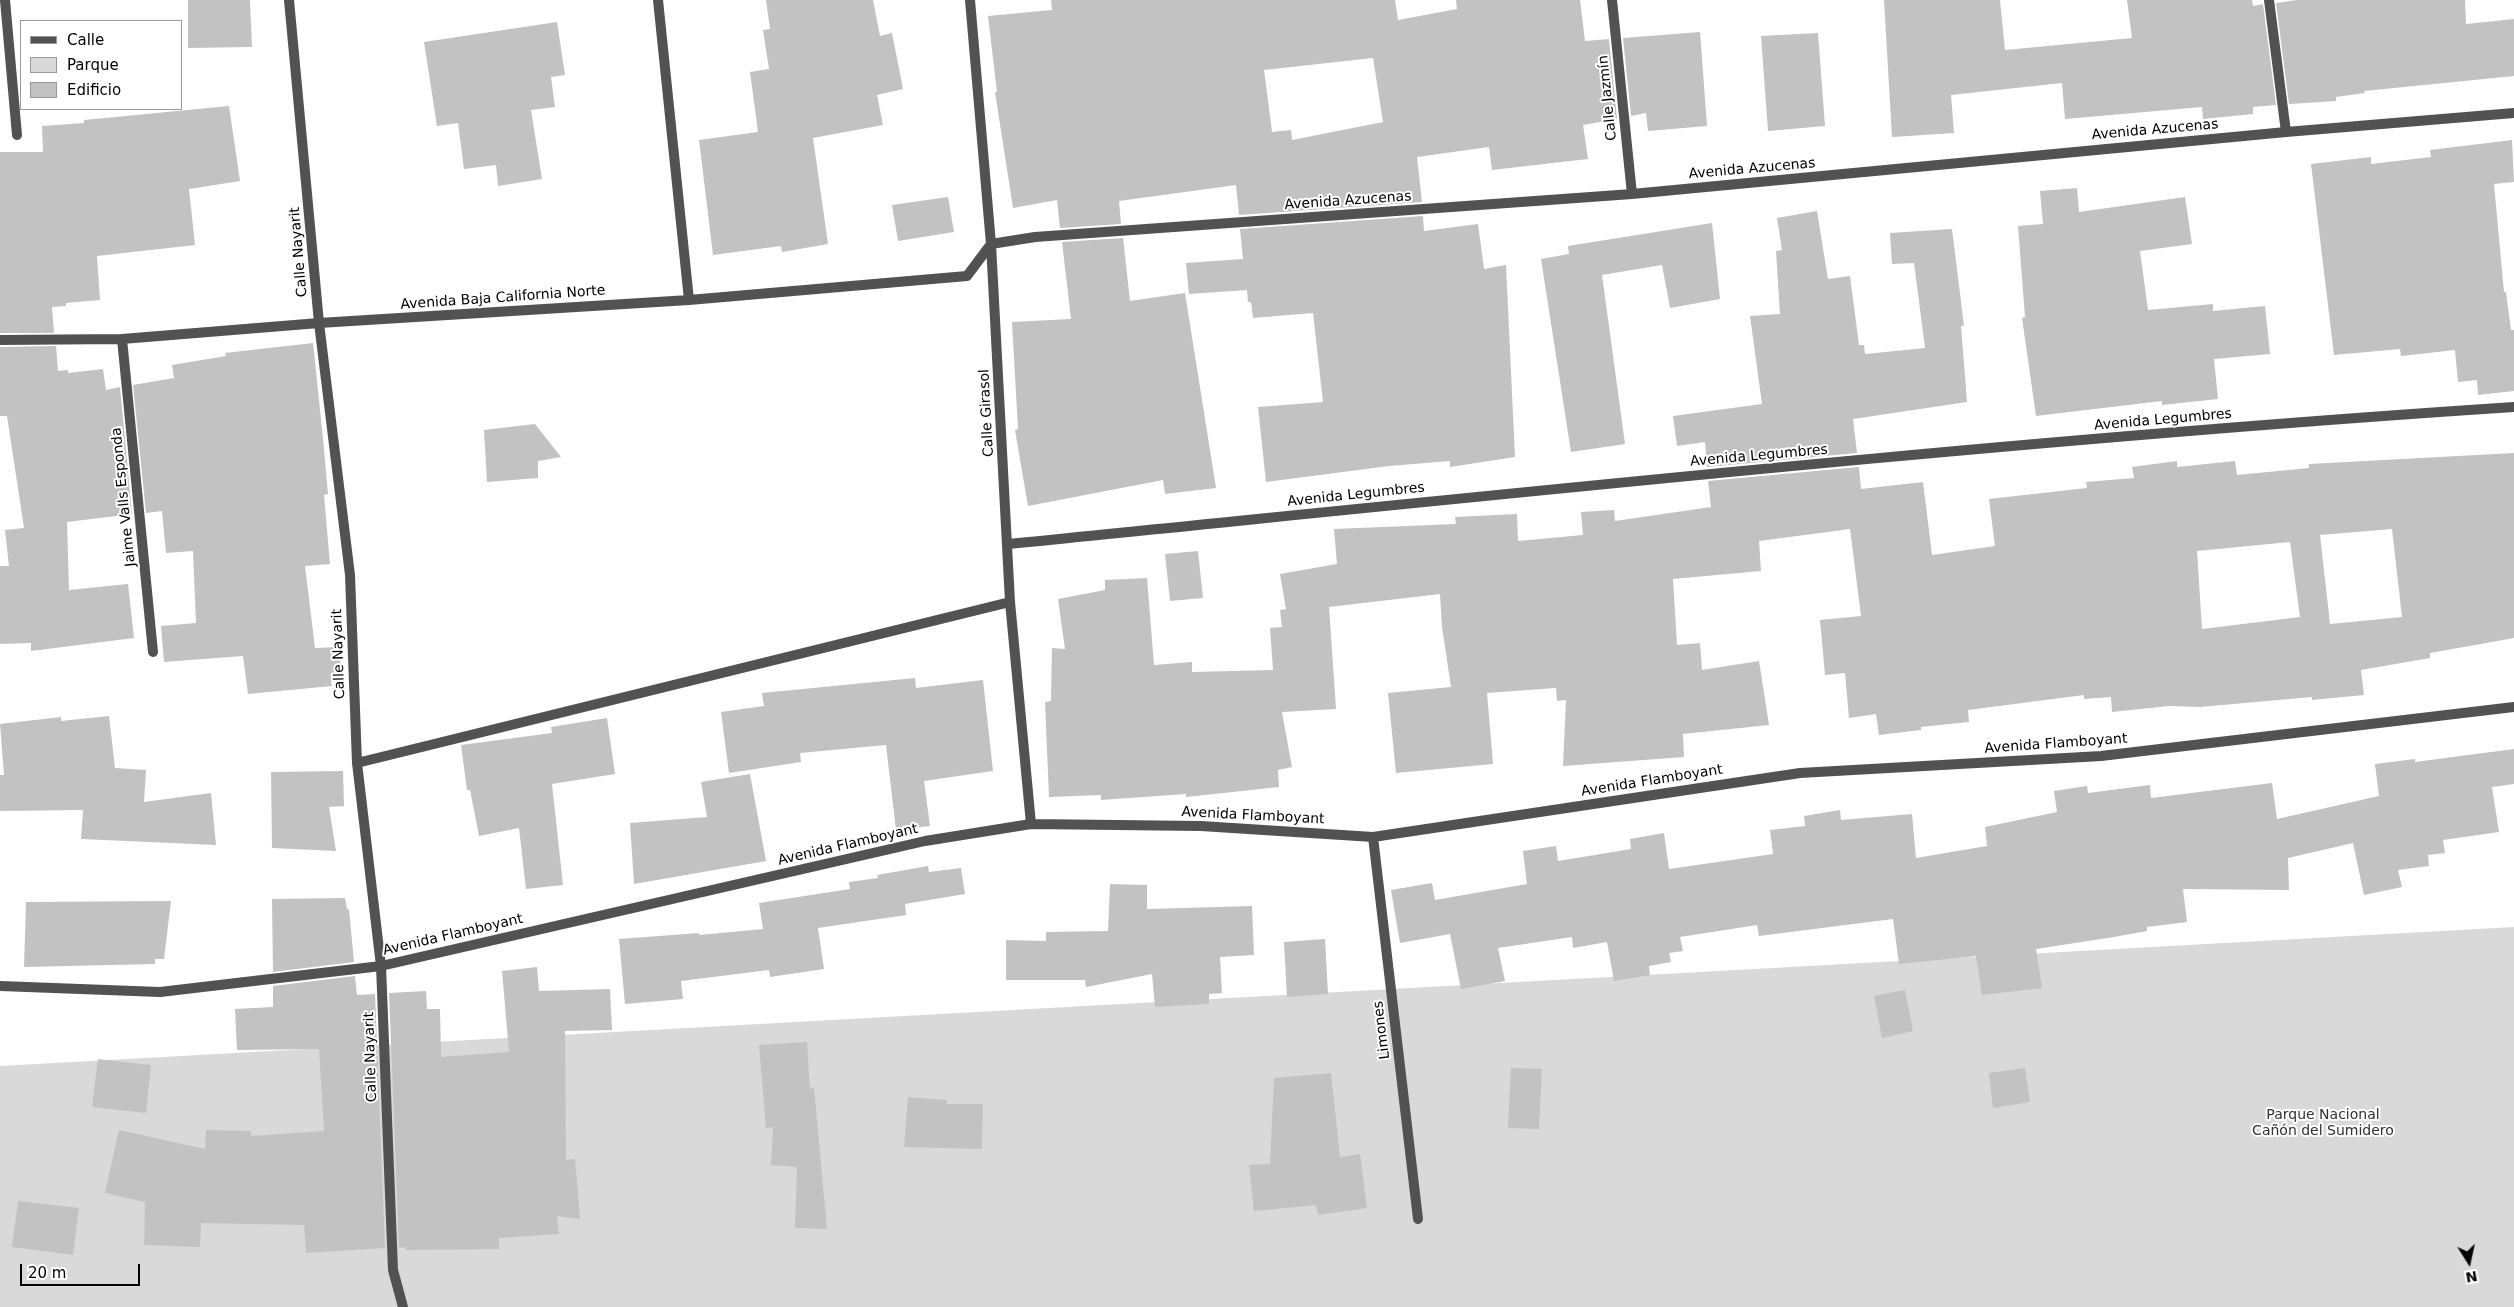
<!DOCTYPE html>
<meta charset="utf-8">
<style>
body{margin:0}
#map{position:relative;width:2514px;height:1307px;overflow:hidden;background:#fff;font-family:"DejaVu Sans",sans-serif}
canvas{display:block}
.legend{position:absolute;left:20px;top:20px;width:162px;height:90px;box-sizing:border-box;background:#fff;border:1px solid #999;margin:0;padding:6px 9px;list-style:none;font-size:15px;color:#000}
.legend li{display:flex;align-items:center;gap:10px;height:25px}
.legend b{width:25px;border:1px solid #999}
.north{position:absolute;left:2444px;top:1237px;width:50px;height:50px;-webkit-text-stroke:4px #fff;paint-order:stroke;rotate:170deg;font-size:14px;font-weight:700;line-height:20px;text-align:center;color:#000}
.north::after{content:'';display:block;margin:auto;width:18px;height:22px;background:#000;clip-path:polygon(50% 0,100% 100%,50% 72%,0 100%)}
.scale{position:absolute;left:20px;top:1264px;width:120px;height:22px;box-sizing:border-box;border:2px solid #000;border-top:0;padding-left:6px;font-size:15px;line-height:18px;white-space:nowrap;color:#000;-webkit-text-stroke:4px #fff;paint-order:stroke}
</style>
<div id="map">
<canvas width="2514" height="1307"></canvas>
<ul class="legend">
<li><b style="height:6px;background:#525252"></b>Calle</li>
<li><b style="height:14px;background:#d9d9d9"></b>Parque</li>
<li><b style="height:14px;background:#c2c2c2"></b>Edificio</li>
</ul>
<div class="north">N</div>
<div class="scale">20 m</div>
</div>
<script>
const g = document.querySelector('canvas').getContext('2d');
g.lineJoin = 'round';
function paint(path, color) { g.fillStyle = color; g.fill(path, 'evenodd'); }
function trace(path, color, width, dash) { g.strokeStyle = color; g.lineWidth = width; g.lineCap = dash ? 'butt' : 'round'; g.setLineDash(dash || []); g.stroke(path); }
function label(font, color, halo, rows, align = 'center') {
  g.font = font + ' "DejaVu Sans",sans-serif'; g.lineWidth = 4; g.setLineDash([]); g.textBaseline = 'middle'; g.strokeStyle = halo; g.fillStyle = color; for (const [text, x, y, turn = 0] of rows) {
    g.save(); g.translate(x, y); g.rotate((+turn || 0) * Math.PI / 180); g.textAlign = isNaN(turn) ? turn : align; if (halo) g.strokeText(text, 0, 0); g.fillText(text, 0, 0); g.restore();
  }
}
paint(new Path2D(`
 M2514,927V1307H0V1066Z`), '#d9d9d9');
paint(new Path2D(`
 M188,0H250L252,47L188,48Z
 M766,0H873L880,36L892,33L903,89L877,95L883,125L813,138L828,244L782,252L781,246L713,255L699,140L758,132L750,72L769,69L763,30L770,29Z
 M1051,0H1395L1398,20L1457,9L1456,0H1580L1585,41L1609,39L1617,119L1583,125L1588,159L1492,170L1489,147L1417,157L1422,202L1239,215L1236,185L1119,201L1121,224L1060,228L1057,200L1013,208L995,92H997L988,16L1052,10ZM1373,58L1383,122L1292,140L1291,130L1272,132L1264,70Z
 M1884,0H2000L2005,50L2132,38L2127,0H2252L2253,6L2263,4L2276,105L2253,107V114L2203,119L2202,107L2065,119L2062,83L1951,95L1954,133L1892,137Z
 M2297,0H2465L2466,24L2514,19V76L2364,91L2365,93L2336,97V101L2289,104L2276,3Z
 M557,22L565,75L551,77L555,107L531,110L542,179L498,186L496,165L464,169L458,123L437,126L424,42Z
 M1700,32L1707,126L1648,131L1646,113L1631,116L1623,38Z
 M1818,33L1825,126L1768,131L1761,36Z
 M229,106L240,181L189,189L195,245L97,256L100,300L66,303V306L52,307L54,333H0V152H43L42,126L84,123V120Z
 M2512,140L2514,182L2494,184L2504,292H2506L2511,330H2514V391L2478,395L2477,380L2458,382L2455,350L2401,356L2400,349L2334,355L2311,164L2371,157V164L2431,157L2430,150Z
 M2077,188L2079,212L2185,197L2192,244L2140,251L2148,310L2213,304V311L2265,306L2270,354L2214,359L2218,399L2162,405V401L2036,416L2022,318L2025,317L2018,226L2043,224L2040,191Z
 M948,197L954,232L898,241L892,205Z
 M1817,211L1828,279L1850,276L1859,345H1864L1865,354L1925,348L1914,263L1892,264L1890,233L1952,229L1964,326H1961L1967,402L1853,419L1857,453L1707,467L1705,442L1677,446L1673,416L1762,404L1750,316L1780,314L1776,251L1782,250L1777,218Z
 M1423,216L1424,231L1478,224L1484,269L1506,265L1515,457L1450,467V461L1389,466L1266,482L1258,407L1323,402L1313,313L1253,318L1251,302H1248L1247,290L1189,294L1186,263L1243,259L1240,229Z
 M1712,223L1720,299L1670,308L1662,265L1602,275L1625,444L1571,452L1541,259L1569,254L1568,246Z
 M1123,238L1130,301L1185,293L1216,488L1165,494L1163,480L1028,506L1015,430L1018,429L1012,322L1071,319L1062,242Z
 M313,343L323,438L328,494L324,495L330,564L305,566L315,648L339,647L342,681L331,682L332,686L248,694L243,656L164,662L161,626L196,623L193,551L166,553L162,511L146,513L133,385L174,378L172,365L226,356L225,353Z
 M56,346L58,371L68,370V373L103,369L106,390L120,387L132,514L67,522L69,590L128,584L134,638L31,651V643L0,644V566H9L5,530L24,528L7,416H0V347Z
 M535,424L561,457L538,461V478L487,482L484,430Z
 M2514,453V638L2430,653V658L2361,670L2364,695L2312,700V697L2200,707L2169,706L2112,712L2111,697L2084,699V695L1968,710L1969,722L1921,727V730L1879,735L1876,714L1849,718L1845,673L1825,675L1820,620L1861,616L1850,529L1759,541L1761,571L1673,579L1677,645L1700,643L1702,670L1759,661L1769,725L1683,734L1684,757L1563,766L1566,700L1557,701L1556,688L1487,693L1493,764L1396,773L1388,693L1451,687L1442,627L1440,594L1329,607L1336,709L1282,712L1292,767L1278,770L1279,787L1186,797V794L1101,800V795L1049,797L1045,702L1051,701L1052,648L1065,649L1058,599L1105,590V580L1147,578L1154,665L1192,662V672L1273,670L1270,628L1282,627L1280,610L1286,609L1280,574L1337,564L1334,529L1456,524L1455,517L1517,514L1518,541L1583,535L1581,512L1614,510L1615,521L1711,507L1708,481L1859,467L1861,489L1923,482L1932,555L1995,546L1989,499L2087,488L2086,482L2134,478L2132,467L2177,461V467L2235,461L2237,475L2309,468V464ZM2392,529L2402,617L2330,624L2320,535ZM2290,542L2300,617L2202,629L2197,551Z
 M1198,551L1203,598L1170,601L1165,554Z
 M915,678L916,688L983,680L993,771L924,781L930,826L896,830L886,745L800,753L801,762L729,773L721,712L764,706L762,693Z
 M109,716L115,768L146,770L144,802L211,793L216,845L81,839L83,810L0,811V775H4L0,724L61,717V721Z
 M607,718L615,774L552,784L563,885L526,889L519,828L479,836L470,790H467L461,745L552,733L551,727Z
 M2514,749V784L2492,787L2499,832L2443,840L2445,853L2428,855L2429,866L2398,870L2402,887L2364,895L2353,843L2288,858L2289,890L2183,889L2187,922L2147,927V931L2114,937L2036,949L2042,988L1982,995L1976,956L1899,964L1893,919L1759,936L1757,925L1680,937L1683,951L1669,953L1671,962L1649,966L1650,975L1614,981L1607,942L1573,948L1572,937L1498,948L1505,981L1461,989L1450,934L1400,943L1391,890L1432,883L1435,900L1527,884L1523,851L1556,846L1558,861L1631,849L1630,839L1664,833L1669,869L1773,854L1770,830L1805,826L1804,816L1840,810L1841,820L1912,814L1916,858L1987,846L1985,827L2057,812L2054,791L2087,786L2088,793L2150,785L2151,798L2272,783L2277,819L2379,796L2375,764L2415,759V762Z
 M343,771L344,806L329,807L336,851L272,848L271,772Z
 M750,774L766,861L634,884L630,823L707,817L701,782Z
 M928,866L929,872L961,868L965,894L905,904L906,915L818,928L824,969L770,977L769,970L681,981L683,999L625,1004L619,939L699,933V935L763,929L759,903L850,889L849,882L878,878L877,875Z
 M1110,884L1147,885V909L1252,906L1254,955L1220,957L1222,993L1209,994V1004L1155,1007L1152,974L1086,987L1085,980H1006V940L1046,941V932L1108,931Z
 M345,898L347,909H349L354,962L273,972L272,899Z
 M171,901L164,959H155V964L24,967L26,902Z
 M1325,939L1328,994L1287,997L1284,942Z
 M537,967L539,991L610,989L612,1030L565,1031L566,1160L575,1159L580,1219L557,1216L559,1234L499,1238V1249L406,1250L405,1247L399,1248L389,993L426,991L427,1009H440L441,1057L509,1052L502,971Z
 M355,976L357,995L375,994L385,1248L306,1253L304,1225L201,1223L200,1247L144,1245L145,1202L105,1193L119,1130L205,1149L206,1130L251,1131V1136L324,1131L319,1049L237,1050L235,1009L273,1007V986Z
 M1905,990L1913,1031L1882,1038L1874,996Z
 M807,1042L810,1089L814,1088L827,1229L795,1228L797,1167L771,1165L773,1127L766,1128L759,1045Z
 M98,1059L151,1065L146,1113L92,1107Z
 M1511,1068L1542,1069L1539,1129L1508,1128Z
 M2025,1068L2030,1102L1993,1108L1989,1073Z
 M1331,1073L1340,1157L1360,1154L1367,1208L1318,1215L1316,1205L1254,1211L1249,1165L1270,1164L1274,1078Z
 M908,1097L947,1100L946,1104H983L982,1149L904,1147Z
 M18,1201L79,1208L73,1255L12,1247Z`), '#c2c2c2');
trace(new Path2D(`
 M5,0L17,135
 M289,0L319,323L350,575L357,763L381,966L393,1270L403,1307
 M658,0L689,300
 M970,0L991,244L1010,602L1031,824
 M1612,0L1632,194
 M2269,0L2286,132
 M122,339L153,652
 M0,340L122,339L319,323L689,300L967,276L991,244L1035,237L1632,194L2286,132L2514,113
 M1008,544C1509,494 2011,440 2514,407
 M357,763L1010,602
 M1373,837L1418,1219
 M0,986L160,992L381,966L925,841L1031,824L1201,826L1373,837L1800,773L2101,756L2514,707`), '#525252', 10);
label('14px', '#000', '#fff', [
 ["Calle Jazmín",1608,98,-96],
 ["Avenida Azucenas",2155,130,-5],
 ["Avenida Azucenas",1752,169,-5],
 ["Avenida Azucenas",1348,201,-4],
 ["Calle Nayarit",299,252,-95],
 ["Avenida Baja California Norte",503,298,-4],
 ["Calle Girasol",987,413,-93],
 ["Avenida Legumbres",2163,420,-5],
 ["Avenida Legumbres",1759,456,-5],
 ["Avenida Legumbres",1356,495,-6],
 ["Jaime Valls Esponda",124,497,-96],
 ["Calle Nayarit",339,654,-92],
 ["Avenida Flamboyant",2056,744,-4],
 ["Avenida Flamboyant",1652,781,-9],
 ["Avenida Flamboyant",1253,816,3],
 ["Avenida Flamboyant",848,845,-13],
 ["Avenida Flamboyant",453,935,-13],
 ["Limones",1382,1030,-97],
 ["Calle Nayarit",371,1057,-92]
]);
label('14px', '#303030', '#fff', [
 ["Parque Nacional",2323,1115],
 ["Cañón del Sumidero",2323,1131]
]);
</script>
